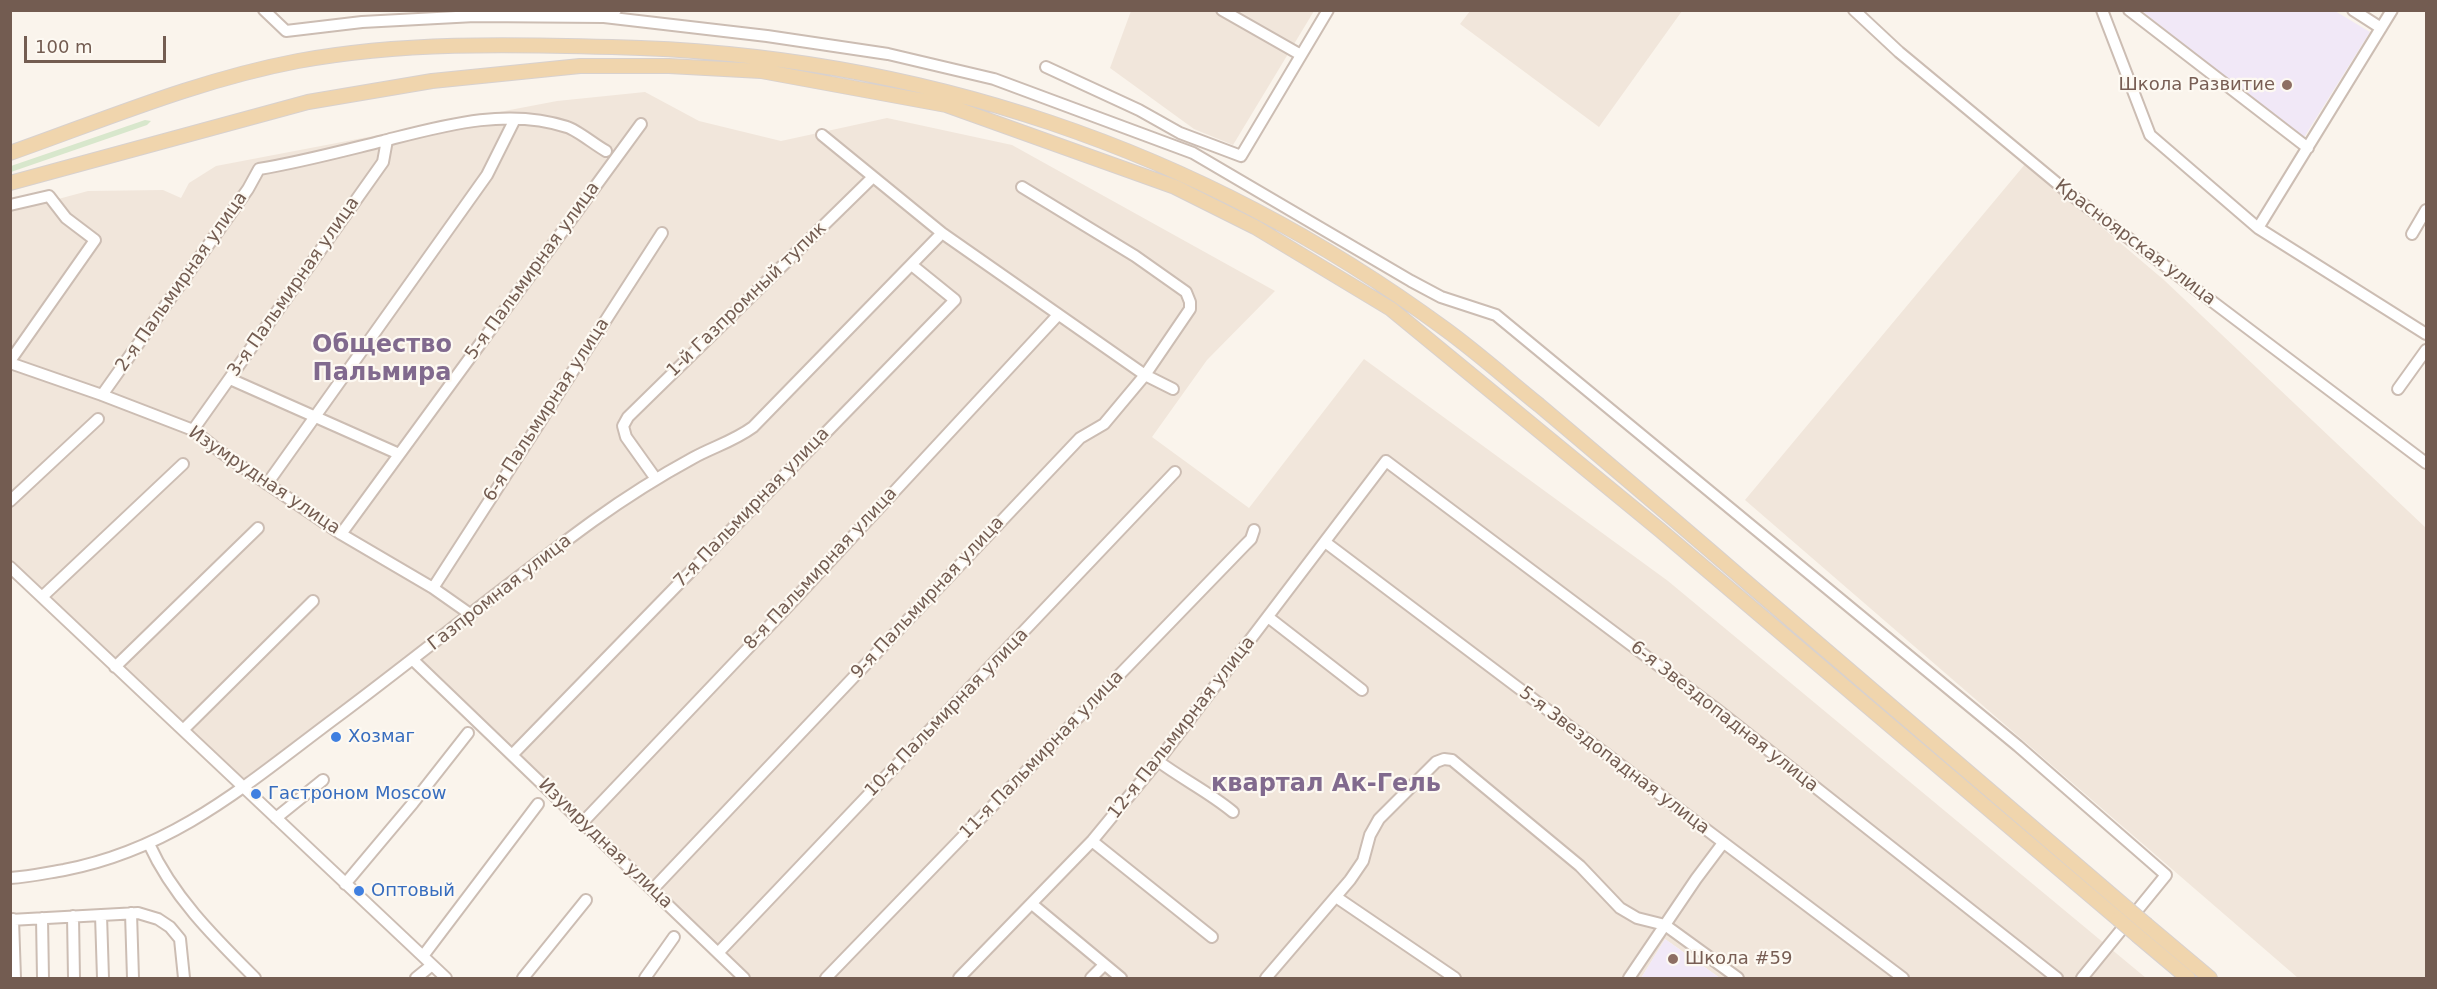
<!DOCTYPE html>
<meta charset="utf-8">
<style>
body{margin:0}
#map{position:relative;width:2437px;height:989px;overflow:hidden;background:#faf4ec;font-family:"DejaVu Sans",sans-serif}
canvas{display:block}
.frame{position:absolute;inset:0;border:12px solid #735c51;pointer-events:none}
.scale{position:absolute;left:24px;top:36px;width:142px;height:27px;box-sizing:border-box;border:3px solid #735c51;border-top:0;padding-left:8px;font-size:18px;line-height:21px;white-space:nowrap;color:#735c51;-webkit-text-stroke:4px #fdf9f2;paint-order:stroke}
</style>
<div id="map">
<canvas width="2437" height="989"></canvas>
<div class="frame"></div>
<div class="scale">100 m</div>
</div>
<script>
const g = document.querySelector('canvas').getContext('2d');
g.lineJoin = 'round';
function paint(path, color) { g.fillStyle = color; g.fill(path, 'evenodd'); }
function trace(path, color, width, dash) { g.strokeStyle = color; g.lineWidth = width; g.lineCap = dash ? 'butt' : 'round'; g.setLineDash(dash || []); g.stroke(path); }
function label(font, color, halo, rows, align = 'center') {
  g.font = font + ' "DejaVu Sans",sans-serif'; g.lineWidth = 4.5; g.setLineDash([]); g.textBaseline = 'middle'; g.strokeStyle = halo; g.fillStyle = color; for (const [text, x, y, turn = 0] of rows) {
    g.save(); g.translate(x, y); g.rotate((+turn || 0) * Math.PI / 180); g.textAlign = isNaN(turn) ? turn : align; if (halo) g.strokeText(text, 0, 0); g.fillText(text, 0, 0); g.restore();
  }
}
paint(new Path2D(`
 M1131,11H1314L1233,145L1194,129L1110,68Z
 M1470,11V10L1682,11L1599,127L1460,24Z
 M645,92L699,121L781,141L887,118L1012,145L1275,291L1207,360L1152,437L1249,508L1364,359L1668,581L2146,978H1720L1665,939L1641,978H735L404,661L240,781L131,674L11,560L10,212L88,191L163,190L181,198L189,183L216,166L557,101Z
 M2026,163L2164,280L2426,528V978H2298L1745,500Z`), '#f1e6db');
paint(new Path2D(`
 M2142,11H2335L2370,32L2303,139Z
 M1665,939L1720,978H1641Z`), '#f1e8f7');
paint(new Path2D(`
 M145,120L151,121L147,125L11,172V166Z`), '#d8e7cc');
const minor = new Path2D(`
 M264,10L286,31L362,22L475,16L604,17L616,10
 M1222,10L1301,55
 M1854,10L1899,52L2070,194L2426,463
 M2102,10L2150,135L2258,228L2426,334
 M2129,10L2308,148
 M2353,10L2381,28
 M604,17L767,36L888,54L994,79L1193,153L1411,281L1441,297L1496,315L2018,746L2166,875L2082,978
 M1046,67L1139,110L1180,133L1241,156L1328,10
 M822,135L942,233L1145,375L1173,389
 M10,205L49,196L66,218L95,240L10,361
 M2258,228L2392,10
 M2412,234L2426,210
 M10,363L102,395L193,430L222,453L341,534L433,588L470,614
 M230,379L399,454
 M2398,389L2426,350
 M102,395L248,189L259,169C301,162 342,151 383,141C442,126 507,107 567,127C577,130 595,145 606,151
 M193,430L383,162L387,140
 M656,479L626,437L623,426L628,417L873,177
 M267,484L487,175L515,119
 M10,501L98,419
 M341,534L641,124
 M1325,542L1903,978
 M10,567L446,978
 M433,588L662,233
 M43,596L183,464
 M1268,617L1362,690
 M413,660L744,978
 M115,667L258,528
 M183,730L313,601
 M512,755L955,300L913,266
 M1158,761C1182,779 1209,792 1233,812
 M276,818L323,780
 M583,822L791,603L1058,315
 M1092,841L1212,937
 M149,844C173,897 215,938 255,978
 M10,878C29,877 46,873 64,870C174,849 247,784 334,719C421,654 505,585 593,521C625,498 658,477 693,458C713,447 734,441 753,427L942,233
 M345,884L413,803L468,733
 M653,889L1080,438L1104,424L1145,375L1190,309V302L1186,292L1135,256L1022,187
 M1336,897L1455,978
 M1032,904L1121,978
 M131,913L133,978
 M101,915L103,978
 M73,916L74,978
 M42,918L43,978
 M13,919L15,978
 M10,920L138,913L158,919L170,927L180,939L184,978
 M718,953L1175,472
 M423,956L538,804
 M416,978L432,965
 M523,978L586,900
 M645,978L674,937
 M826,978L1245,545L1251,539L1254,530
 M959,978L1092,841L1158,761L1386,461L1715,708L2057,978
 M1091,978L1104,965
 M1266,978L1350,880L1363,861L1370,835L1379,819L1436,762L1444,759L1452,760L1580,866L1620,908L1637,918L1665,925L1738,978
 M1629,978L1696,879L1723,843`);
const major = new Path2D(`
 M10,153C106,119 198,80 298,61C401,42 508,44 612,47C917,54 1199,148 1445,329C1478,353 1508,380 1539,405C1610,465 1681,525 1751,586C1876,694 2002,800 2127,908
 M10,183L308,102L432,81L580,66H669L761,71L946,105L1175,187L1255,227L1391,309L1660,530L2118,919
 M2147,925L2210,978
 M2138,936L2188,978`);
trace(minor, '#ccbdb3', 14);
trace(major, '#d8d1ce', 16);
trace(minor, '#fff', 10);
trace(major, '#f0d5ad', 14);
const majorBridge = new Path2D(`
 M2127,908L2147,925
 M2118,919L2138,936`);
trace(majorBridge, '#d8d1ce', 16, []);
trace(majorBridge, '#f0d5ad', 14);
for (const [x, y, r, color] of [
 [2287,85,6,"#8d6e63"],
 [336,737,6,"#3f7fe0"],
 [256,794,6,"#3f7fe0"],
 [359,891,6,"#3f7fe0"],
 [1673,959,6,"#8d6e63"]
]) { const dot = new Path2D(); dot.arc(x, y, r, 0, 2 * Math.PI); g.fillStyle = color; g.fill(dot); trace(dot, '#fdf9f2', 2); }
label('18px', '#785e54', '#fdf9f2', [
 ["Школа Развитие",2275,85],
 ["Школа #59",1685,959,"left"]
], 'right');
label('18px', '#735c51', '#fdf9f2', [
 ["Красноярская улица",2135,243,37],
 ["5-я Пальмирная улица",533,271,-54],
 ["2-я Пальмирная улица",182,282,-55],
 ["3-я Пальмирная улица",294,287,-55],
 ["1-й Газпромный тупик",747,300,-44],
 ["6-я Пальмирная улица",547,410,-57],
 ["Изумрудная улица",264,481,34],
 ["7-я Пальмирная улица",752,508,-46],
 ["8-я Пальмирная улица",821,569,-47],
 ["Газпромная улица",500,593,-38],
 ["9-я Пальмирная улица",928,598,-47],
 ["10-я Пальмирная улица",947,713,-46],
 ["6-я Звездопадная улица",1724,717,38],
 ["12-я Пальмирная улица",1182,728,-52],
 ["11-я Пальмирная улица",1042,755,-46],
 ["5-я Звездопадная улица",1614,761,37],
 ["Изумрудная улица",605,844,44]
]);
label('18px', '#366cbe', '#fdf9f2', [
 ["Хозмаг",348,737],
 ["Гастроном Moscow",268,794],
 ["Оптовый",371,891]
], 'left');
label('bold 24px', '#816a8e', '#fdf9f2', [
 ["Общество",382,346],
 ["Пальмира",382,374],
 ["квартал Ак-Гель",1326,785]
]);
</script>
